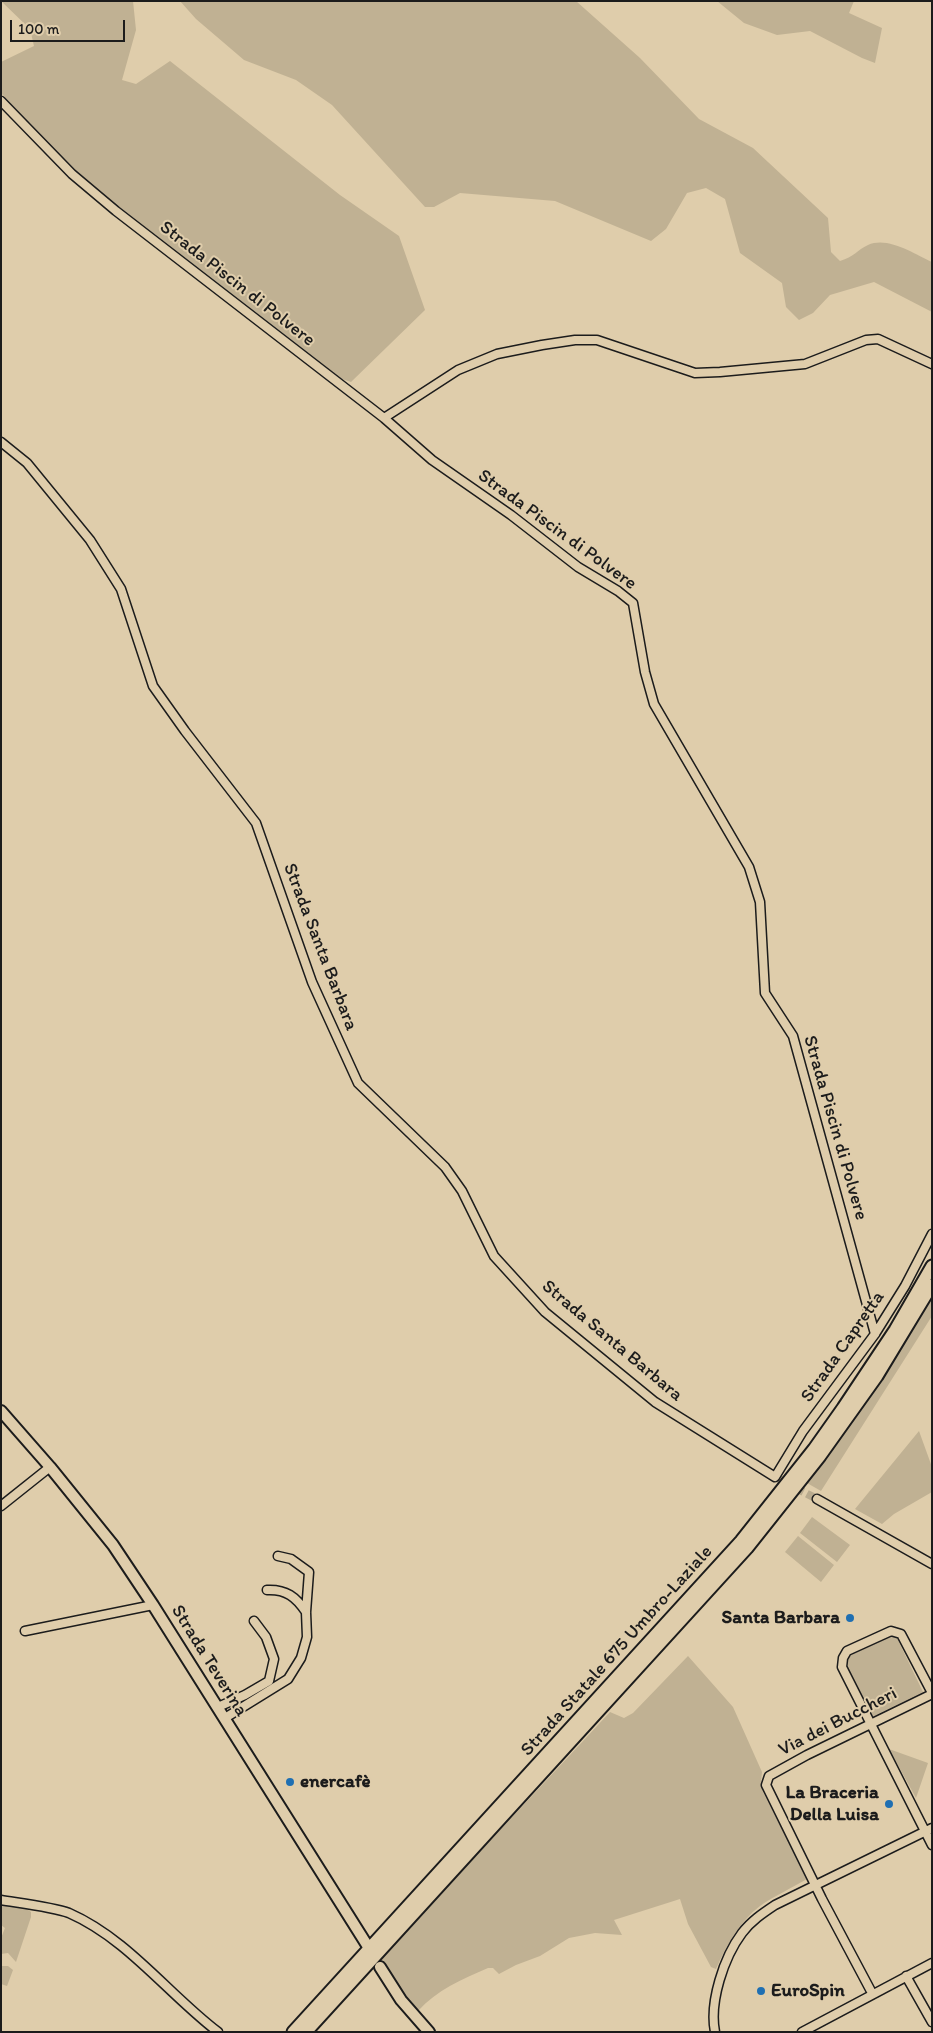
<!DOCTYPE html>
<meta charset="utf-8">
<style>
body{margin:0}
#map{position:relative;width:933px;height:2033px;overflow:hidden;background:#dfcdab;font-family:Itim,sans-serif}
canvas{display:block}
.frame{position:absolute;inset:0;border:2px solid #1c1c1c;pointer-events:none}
.scale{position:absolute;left:10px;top:20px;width:115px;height:22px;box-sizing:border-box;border:2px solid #1c1c1c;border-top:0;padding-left:6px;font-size:15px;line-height:18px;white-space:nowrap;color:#1c1c1c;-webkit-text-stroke:4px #dfcdab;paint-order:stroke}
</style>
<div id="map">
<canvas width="933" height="2033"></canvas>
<div class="frame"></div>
<div class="scale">100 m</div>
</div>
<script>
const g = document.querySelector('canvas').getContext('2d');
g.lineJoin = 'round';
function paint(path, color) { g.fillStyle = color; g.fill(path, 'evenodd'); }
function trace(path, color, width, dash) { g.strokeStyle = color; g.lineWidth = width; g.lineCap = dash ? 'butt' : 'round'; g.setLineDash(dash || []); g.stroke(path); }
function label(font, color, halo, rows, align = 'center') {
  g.font = font + ' Itim,sans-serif'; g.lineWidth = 4; g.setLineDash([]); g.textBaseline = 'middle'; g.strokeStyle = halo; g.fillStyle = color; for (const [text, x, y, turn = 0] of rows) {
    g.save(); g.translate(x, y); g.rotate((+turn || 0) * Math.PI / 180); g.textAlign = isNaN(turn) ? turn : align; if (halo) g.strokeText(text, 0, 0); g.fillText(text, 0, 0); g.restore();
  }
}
paint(new Path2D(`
 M1,1H133L136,30L122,80L136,84L170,61L340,195L399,236L425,310L351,382L336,377L117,207L70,167L1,93V62L34,46L30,29Z
 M180,1H576L640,58L699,119L753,148L828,218L831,252L840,261C854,257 857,250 868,245C888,236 914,254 932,262V312L874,282L830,295L813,313L799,320L786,307L782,283L740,253L725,199L706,188L687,193L666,229L651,241L555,201L460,193L434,207H425L332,105L296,80L244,60L196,19Z
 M717,1H854L849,13L882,28L875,63L862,58L810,31L777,35L744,23Z
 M932,1297V1316L821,1491L807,1483L861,1409Z
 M919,1431L932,1467V1492L894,1514L882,1524L855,1509Z
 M812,1517L850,1545L837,1562L800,1533Z
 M798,1536L834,1565L821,1582L785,1552Z
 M891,1636L897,1638L923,1692L874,1716L870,1714L846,1666L849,1656Z
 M688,1656L733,1707L762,1772L761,1783L763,1792L807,1879C792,1888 774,1896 760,1906C740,1921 726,1946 716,1969L711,1967L688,1924L680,1899L614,1920L622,1935L595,1933L569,1938L540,1956L516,1965L499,1974L493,1968H488C462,1979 437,1990 418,2011L379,1960L610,1712L624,1718L633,1713Z
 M889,1749L928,1763L916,1798Z
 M1,1904L27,1909L31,1912V1917L16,1962L8,1953L1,1954V1938L5,1928L1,1925Z
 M1,1966H8L13,1970L7,1986L1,1984Z`), '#c0b193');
trace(new Path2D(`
 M775,1477L817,1499`), '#b8aa8e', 8, [8, 4]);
const minor = new Path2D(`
 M1,101L72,174L116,211L384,418L432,460L511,515L578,567L618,591L633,603L645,672L654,704L749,867L760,902L765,993L793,1036L875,1334
 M384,418L458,370L497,354L542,345L575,340H597L695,373L720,372L805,364L866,340L878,339L932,364
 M1,442L27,463L90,540L121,589L153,686L185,731L256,823L312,982L358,1083L445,1167L462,1191L494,1256L545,1312L655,1402L775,1477L803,1431L875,1334L905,1286L932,1234
 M817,1499L932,1564
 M1,1506L50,1467
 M267,1590C286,1589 296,1597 306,1612
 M25,1631L153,1605
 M932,1693L901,1634L891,1631L847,1651L843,1658L842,1667L932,1845
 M218,1707L245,1695L269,1681L274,1659L266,1637L254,1621
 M225,1718L288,1679L301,1658L307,1637L306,1612L309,1572L291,1559L278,1556
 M1,1900C19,1903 53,1907 69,1913C128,1939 168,1994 218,2032
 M906,1976L932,2022
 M872,1993L822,1899L766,1785L769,1776L807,1755L932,1694
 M715,2032C709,2002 724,1957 742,1933C751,1921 763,1913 775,1905L932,1828
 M802,2032L932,1963`);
const major = new Path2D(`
 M1,1411L50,1467L113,1545L153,1605L367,1945
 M380,1967L401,2000L429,2032`);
const highway = new Path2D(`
 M293,2032L741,1541L814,1449L843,1408L895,1330L932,1266
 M306,2032L747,1548L820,1456L877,1376L932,1285`);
trace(minor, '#1c1c1c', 11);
trace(major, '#1c1c1c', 14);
trace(highway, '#1c1c1c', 15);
trace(minor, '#dfcdab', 8);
trace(major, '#dfcdab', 10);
trace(highway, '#dfcdab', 11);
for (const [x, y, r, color] of [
 [850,1618,5,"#1f6fb2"],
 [290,1782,5,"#1f6fb2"],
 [889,1804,5,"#1f6fb2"],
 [761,1991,5,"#1f6fb2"]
]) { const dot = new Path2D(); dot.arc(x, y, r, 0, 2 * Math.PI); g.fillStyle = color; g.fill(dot); trace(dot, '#dfcdab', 2); }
label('19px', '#1c1c1c', '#dfcdab', [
 ["Strada Piscin di Polvere",237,284,38],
 ["Strada Piscin di Polvere",557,530,36],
 ["Strada Santa Barbara",320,947,69],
 ["Strada Piscin di Polvere",835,1128,74],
 ["Strada Santa Barbara",612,1341,40],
 ["Strada Capretta",843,1347,-55],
 ["Strada Statale 675 Umbro-Laziale",617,1651,-48],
 ["Strada Teverina",209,1661,58],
 ["Via dei Buccheri",838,1722,-27]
]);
label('bold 19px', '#1c1c1c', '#dfcdab', [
 ["Santa Barbara",840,1618],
 ["enercafè",300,1782,"left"],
 ["La Braceria",879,1793],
 ["Della Luisa",879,1815],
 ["EuroSpin",771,1991,"left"]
], 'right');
</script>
